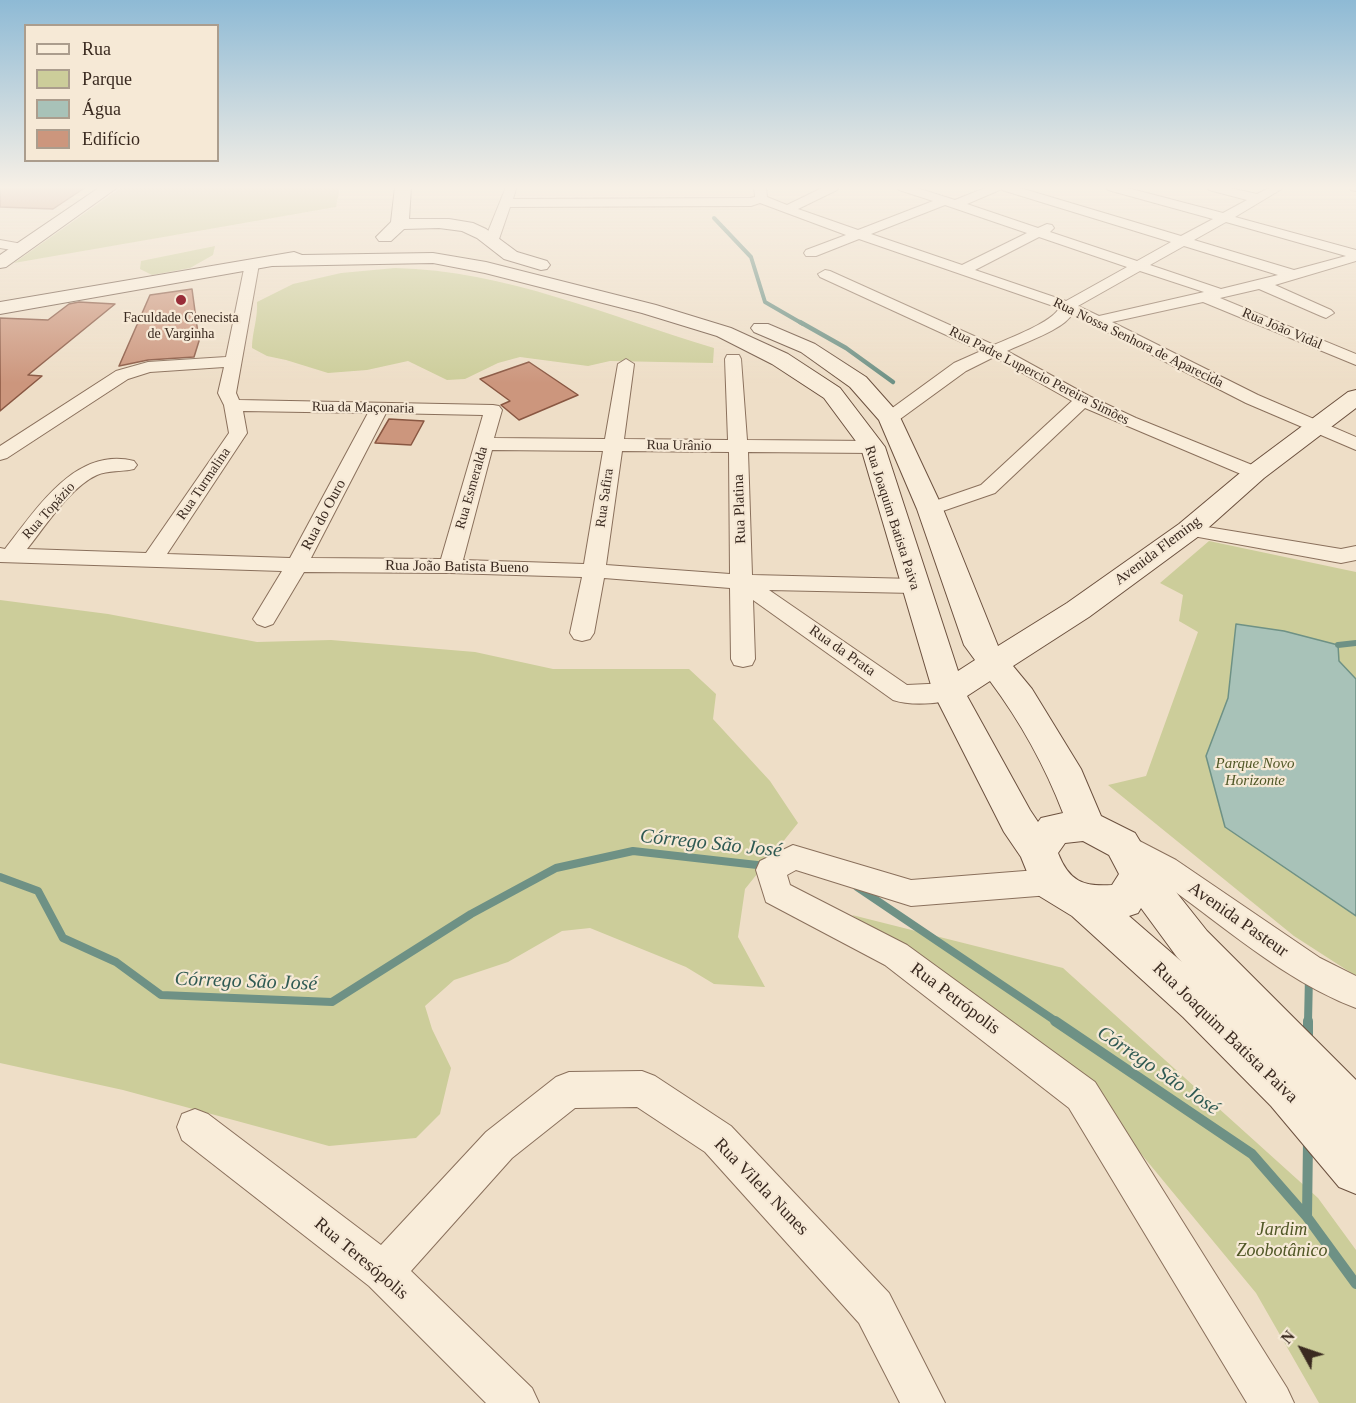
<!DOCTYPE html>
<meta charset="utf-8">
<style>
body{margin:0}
#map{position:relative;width:1356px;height:1403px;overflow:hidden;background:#eedec7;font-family:Georgia,serif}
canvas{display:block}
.legend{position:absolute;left:24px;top:24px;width:195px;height:138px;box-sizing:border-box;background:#f6e9d6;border:2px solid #ab9d8d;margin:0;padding:8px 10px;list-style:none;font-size:18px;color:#3a2a20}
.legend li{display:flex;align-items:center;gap:12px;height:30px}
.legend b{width:30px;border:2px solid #ab9d8d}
.north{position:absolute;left:1272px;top:1319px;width:60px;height:60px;-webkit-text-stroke:4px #f6e9d6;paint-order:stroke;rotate:310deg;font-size:16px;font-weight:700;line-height:24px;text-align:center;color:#3a2a20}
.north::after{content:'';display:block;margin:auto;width:21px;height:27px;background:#3a2a20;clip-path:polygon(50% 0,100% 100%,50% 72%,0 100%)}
</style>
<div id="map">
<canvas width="1356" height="1403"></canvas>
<ul class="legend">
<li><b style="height:8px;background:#f9edda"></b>Rua</li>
<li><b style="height:16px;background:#cccd9a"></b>Parque</li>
<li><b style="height:16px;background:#a8c2b8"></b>Água</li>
<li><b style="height:16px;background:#cc967d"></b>Edifício</li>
</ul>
<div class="north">N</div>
</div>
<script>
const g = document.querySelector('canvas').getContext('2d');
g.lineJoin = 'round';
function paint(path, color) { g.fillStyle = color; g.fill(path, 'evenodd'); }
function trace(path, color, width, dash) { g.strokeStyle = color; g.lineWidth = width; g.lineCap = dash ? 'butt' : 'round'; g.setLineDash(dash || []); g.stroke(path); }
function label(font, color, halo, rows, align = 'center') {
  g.font = font + ' Georgia,serif'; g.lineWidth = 4.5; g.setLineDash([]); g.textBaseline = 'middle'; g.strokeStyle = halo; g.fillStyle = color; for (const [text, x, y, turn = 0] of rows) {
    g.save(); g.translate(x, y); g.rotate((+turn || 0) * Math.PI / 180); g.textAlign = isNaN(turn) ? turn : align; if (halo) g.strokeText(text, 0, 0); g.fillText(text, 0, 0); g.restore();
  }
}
paint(new Path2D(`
 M122,187H340L336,207L14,263Z
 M215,246L213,255L190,268L152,275L140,269L141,261Z
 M395,268C505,270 610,317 714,348L713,363L610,361L588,366L520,357L498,363L465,379L447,380L408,361L367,370L328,373L286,360L267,356L252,348C252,332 258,319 257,302L293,284L341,273Z
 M1209,541L1356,572V976L1294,936L1108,785L1146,776L1198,632L1179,621L1183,595L1160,583Z
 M0,600L108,614L257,642L331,640L475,652L553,669H689L716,694L713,719L770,781L798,823L745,889L738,937L765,987L714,984L686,967L590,928L562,931L508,962L454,980L425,1006L432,1029L451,1068L440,1114L416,1138L329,1146L123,1090L0,1063Z
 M852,915L1063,968L1318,1198L1356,1250V1403H1319L1256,1293L1071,1069Z`), '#cccd9a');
const water = new Path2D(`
 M1236,624L1284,631L1338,645L1339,661L1356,679V916L1225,827L1206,756L1228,698Z`);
paint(water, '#a8c2b8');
trace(water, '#6e9185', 1.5);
trace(new Path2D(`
 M714,218L751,257L765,302L803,324`), '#6e9185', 4);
trace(new Path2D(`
 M800,322L846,348L893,382`), '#6e9185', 4.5);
trace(new Path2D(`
 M1338,645L1356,643`), '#6e9185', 6);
trace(new Path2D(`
 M0,877L38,891L63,938L116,962L161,995L332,1002L471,914L556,868L633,851L766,866
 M857,887L1057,1022
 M1308,1022L1309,976`), '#6e9185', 8);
trace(new Path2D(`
 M1055,1021L1252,1154L1307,1217L1356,1284
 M1308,1040V1021
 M1307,1217L1308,1141`), '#6e9185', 10);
const building = new Path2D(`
 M0,187H86L53,209L0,207Z
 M192,289L199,341L194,357L148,360L119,366L150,295Z
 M79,302L115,304L28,375L42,376L0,411V318L48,320L69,304Z
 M529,362L578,395L519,420L501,405L510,401L480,379Z
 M389,419L424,421L411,445L375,443Z`);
paint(building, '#cc967d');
trace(building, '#895742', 1.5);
const street = new Path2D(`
 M506,187H514L516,189L513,199L750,198L755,197L754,187H766L767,197L787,205L824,187H839L837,190L798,209L858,230L933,201L899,190L897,187H914L955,200L987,187H1017L1181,236L1213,219L1108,190L1106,187H1124L1223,213L1247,200L1209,190L1207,187H1226L1257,194L1271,187H1285L1235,217L1356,250V261L1275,285L1331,310L1334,313L1326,318L1321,316L1259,289L1220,298L1356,354V365L1203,302L1112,322L1258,395L1356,437V450L1246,403L1072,314C1065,329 1023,343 1007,351L1089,396L1136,418L1262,469L1265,473L1262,477H1248L1085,408L995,493L937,513L930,515L923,513L920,509L923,505L981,485L1072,401L994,357L966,371L896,422H884L881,418L884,414L954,363L981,351L820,277L818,274L825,270L830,271L994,345C1009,338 1053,322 1059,308L859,239L816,256H806L804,253L806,250L846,235L760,203L751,206L510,207L499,239L492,243L487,242L485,239ZM1002,189V190L1171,242L1137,261L1050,232L1054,228L1052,225L1047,224L1038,228L967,204ZM945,205L1027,233L962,265L871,234ZM1226,222L1346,256L1294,270L1194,240ZM1039,237L1127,267L1066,301L975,270ZM1184,246L1278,275L1221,289L1150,265ZM1140,271L1204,292L1099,316L1078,306Z
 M1349,187H1356V191L1351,190Z
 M0,240L28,245L30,248L23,252L0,248Z
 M252,260L259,264L236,393L239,400L493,405L499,406L502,410L494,438L605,439L618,364L626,359L634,364L624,439L728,440L725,359L727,355H739L741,359L747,440L873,441L880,443L882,447L880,451L873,453L748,452L752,575L914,579L922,581L925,586L922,591L914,593L769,590L907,685L949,683L958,686L962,692L958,698C940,704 911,706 893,700L753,600L755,659L752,665L743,667L734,665L731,659L730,588L604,578L594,633L590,639L582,641L574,639L570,633L582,577L450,573L304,572L273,624L265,627L257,624L253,619L282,571L0,562V548L5,549C36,510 75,446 134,461L137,465L134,469C122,472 108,470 97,475C70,487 45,527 27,549L146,553L229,433L224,405L218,393L224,367L150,372L128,379L7,458L0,460V446L116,371L148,362L226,357L245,264ZM243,411L368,413L290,558L167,554L247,433ZM386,413L483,415L441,559L311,558ZM492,450L603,451L584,564L463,560ZM622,451L729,452L730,574L606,565Z
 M1189,524L1341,549L1356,546V560L1341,563L1182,534L1178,530L1182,526Z
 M1124,833L1176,860L1320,958L1356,976V1008C1282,980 1221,923 1157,879C1141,869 1118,862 1109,845L1114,836Z
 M793,845L911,880L1050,869L1061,873L1065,882L1061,891L1050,895L911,906L796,870L787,875L790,885L907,945L1095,1082L1287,1388L1294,1403H1247L1069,1108L885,965L766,902L756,870L760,861Z
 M642,1071L655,1076L731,1126L889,1293L945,1403H900L859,1323L705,1152L637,1107L575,1108L512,1158L411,1271L532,1388L539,1403H486L369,1286L182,1140L177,1127L182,1114L195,1109L208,1114L381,1245L486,1132L556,1077L569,1072Z`);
const secondary = new Path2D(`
 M100,187H118L6,267L0,268V255Z
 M395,187H411L409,219H449L473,223L486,229L517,252L547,261L550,265L547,269L541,270L504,259L477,238L462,231L439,228L404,229L391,241H379L376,237L391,222Z
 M294,252L302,255L433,253L486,262L656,305L731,328L788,354L840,388L885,447L958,671L975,660L964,645L917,509L879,420L850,387L801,352L754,332L751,328L754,324H768L815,344L866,377L898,413L943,509L998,646L1067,603L1179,524L1246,468L1348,392L1356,390V408L1264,478L1199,536L1089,617L1013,666L1032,689L1081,769L1101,816L1135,833L1153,863L1207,931L1356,1080V1194L1339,1187L1271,1106L1183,1017L1072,916L1036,894L1021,857L1004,832L933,692L861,448L824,398L772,364L717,336L642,313L485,273L433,263L272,266L0,314V302ZM990,681C1020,721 1045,766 1063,813L1041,818L1038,822L1030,810L967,696ZM1083,841L1109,855L1119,874L1112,885C1083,887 1069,881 1058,853L1065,843ZM1141,908L1177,957L1182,962L1129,916L1138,913Z`);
trace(street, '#8a705c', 2);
trace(secondary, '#6c513f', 2);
paint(street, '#f9edda');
paint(secondary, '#f9edda');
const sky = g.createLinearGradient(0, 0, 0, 383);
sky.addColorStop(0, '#8ebad5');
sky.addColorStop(0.49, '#f7f0e6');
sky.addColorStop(1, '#f7f0e600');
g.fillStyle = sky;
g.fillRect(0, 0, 1356, 383);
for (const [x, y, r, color] of [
 [181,300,6,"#992c38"]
]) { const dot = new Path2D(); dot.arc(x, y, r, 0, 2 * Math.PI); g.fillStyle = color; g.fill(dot); trace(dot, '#f6e9d6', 2); }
label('14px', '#3a2a20', '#f6e9d6', [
 ["Faculdade Cenecista",181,318],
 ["de Varginha",181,334]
]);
label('14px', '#3a2a20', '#f6e9d6', [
 ["Rua João Vidal",1282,329,23],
 ["Rua Nossa Senhora de Aparecida",1138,343,26],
 ["Rua Padre Lupercio Pereira Simões",1039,376,27],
 ["Rua da Maçonaria",363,408,1],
 ["Rua Urânio",679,446,1],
 ["Rua Turmalina",204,484,-56],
 ["Rua Esmeralda",472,488,-74],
 ["Rua Safira",605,498,-82],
 ["Rua Topázio",49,511,-48],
 ["Rua Joaquim Batista Paiva",892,518,72]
]);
label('15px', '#3a2a20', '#f6e9d6', [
 ["Rua Platina",740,509,-92],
 ["Rua do Ouro",324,515,-62],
 ["Avenida Fleming",1158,551,-37],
 ["Rua João Batista Bueno",457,567,1],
 ["Rua da Prata",842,651,35]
]);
label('italic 15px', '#505726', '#f6e9d6', [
 ["Parque Novo",1255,764],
 ["Horizonte",1255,781]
]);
label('18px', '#3a2a20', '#f6e9d6', [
 ["Avenida Pasteur",1238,920,35],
 ["Rua Petrópolis",955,999,37],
 ["Rua Joaquim Batista Paiva",1225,1033,44],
 ["Rua Vilela Nunes",761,1187,46],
 ["Rua Teresópolis",361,1259,40]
]);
label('italic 18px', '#505726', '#f6e9d6', [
 ["Jardim",1282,1230],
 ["Zoobotânico",1282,1251]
]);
label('italic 20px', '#2f5a53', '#f6e9d6', [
 ["Córrego São José",711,844,6],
 ["Córrego São José",246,982,2],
 ["Córrego São José",1158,1071,34]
]);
</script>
